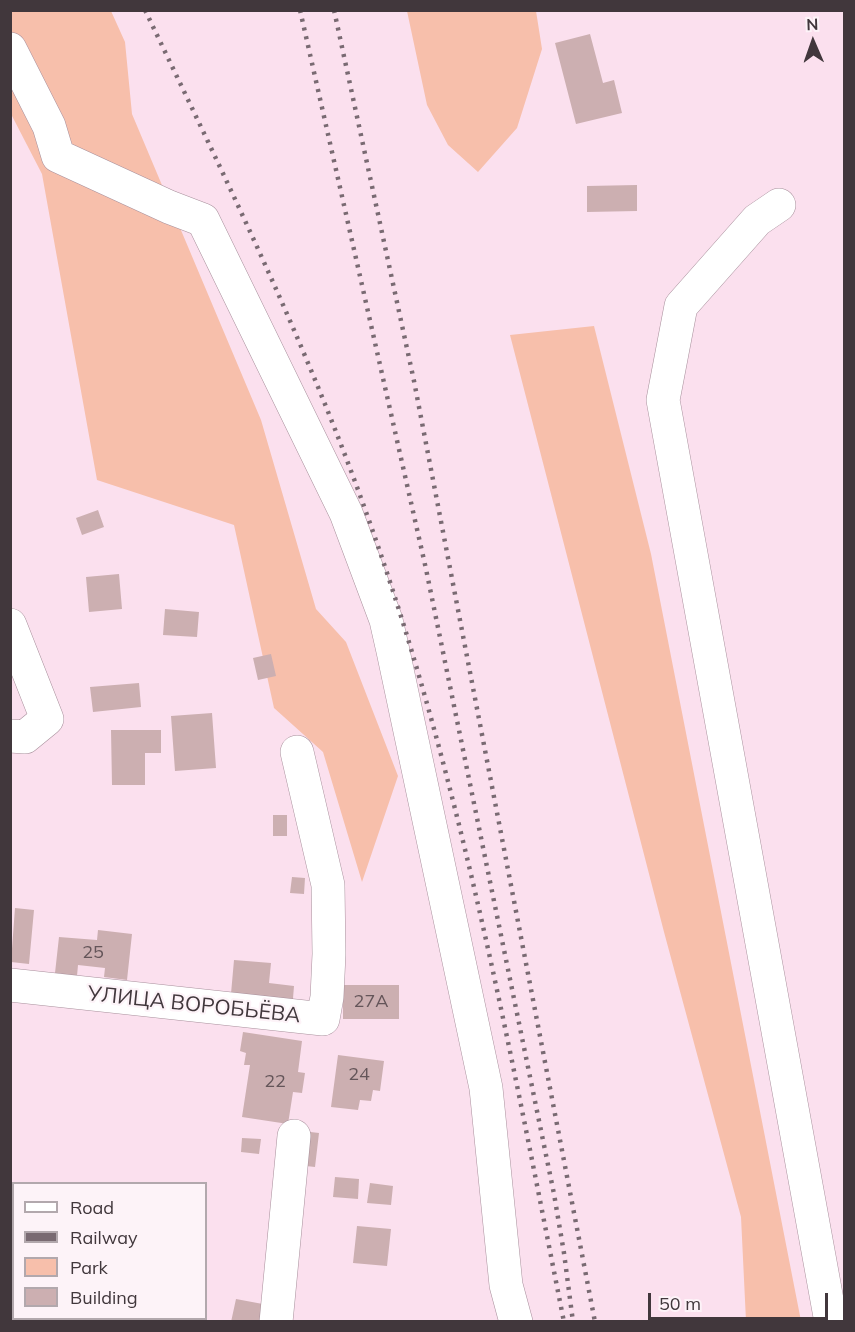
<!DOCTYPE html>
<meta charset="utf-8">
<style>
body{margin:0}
#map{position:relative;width:855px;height:1332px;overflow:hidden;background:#fbe0ee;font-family:Mulish,sans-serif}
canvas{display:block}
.frame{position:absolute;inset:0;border:12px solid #41373c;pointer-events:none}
.legend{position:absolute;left:12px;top:1182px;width:195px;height:138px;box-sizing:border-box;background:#fdf3f8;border:2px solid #b2a8ad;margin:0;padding:8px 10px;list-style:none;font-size:18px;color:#41373c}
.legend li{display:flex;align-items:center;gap:12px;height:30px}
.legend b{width:30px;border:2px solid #b2a8ad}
.north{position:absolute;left:783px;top:12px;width:60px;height:60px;-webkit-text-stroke:4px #fdf3f8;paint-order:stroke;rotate:358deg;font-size:16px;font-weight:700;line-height:24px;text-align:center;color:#41373c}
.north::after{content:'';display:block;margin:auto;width:21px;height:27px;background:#41373c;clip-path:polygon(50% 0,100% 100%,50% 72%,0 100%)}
.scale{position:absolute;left:648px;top:1293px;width:180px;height:27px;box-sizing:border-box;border:3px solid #41373c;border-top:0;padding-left:8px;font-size:18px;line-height:21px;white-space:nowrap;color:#41373c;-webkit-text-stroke:4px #fdf3f8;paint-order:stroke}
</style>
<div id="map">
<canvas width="855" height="1332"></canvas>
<div class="frame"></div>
<ul class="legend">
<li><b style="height:8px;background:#fff"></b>Road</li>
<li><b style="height:8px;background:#796a72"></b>Railway</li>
<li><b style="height:16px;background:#f7bfab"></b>Park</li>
<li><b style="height:16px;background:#ccafb1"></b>Building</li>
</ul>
<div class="north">N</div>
<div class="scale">50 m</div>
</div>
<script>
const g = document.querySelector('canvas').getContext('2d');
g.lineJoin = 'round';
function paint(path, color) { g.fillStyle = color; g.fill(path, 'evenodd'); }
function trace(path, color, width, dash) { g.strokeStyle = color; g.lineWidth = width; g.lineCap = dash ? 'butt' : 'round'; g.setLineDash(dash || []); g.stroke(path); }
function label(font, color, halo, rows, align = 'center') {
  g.font = font + ' Mulish,sans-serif'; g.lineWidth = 4.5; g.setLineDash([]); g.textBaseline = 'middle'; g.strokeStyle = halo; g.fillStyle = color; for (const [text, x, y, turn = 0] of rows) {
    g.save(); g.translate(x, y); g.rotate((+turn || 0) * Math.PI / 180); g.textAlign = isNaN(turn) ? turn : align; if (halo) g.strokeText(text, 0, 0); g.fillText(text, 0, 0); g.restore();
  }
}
paint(new Path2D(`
 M11,11H111L125,42L132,114L261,420L316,609L346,642L398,776L362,882L323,752L274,708L234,525L97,480L42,174L11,114Z
 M407,11H536L542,49L517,128L478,172L448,145L427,105Z
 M594,326L651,554L801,1321H746L741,1217L664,932L510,335Z`), '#f7bfab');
paint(new Path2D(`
 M590,34L603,83L614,80L622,113L576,124L555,43Z
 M637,185V211L587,212V186Z
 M98,510L104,527L82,535L76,518Z
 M119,574L122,609L89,612L86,577Z
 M165,609L199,612L197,637L163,635Z
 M271,654L276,676L258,680L253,658Z
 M139,683L141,707L93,712L90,687Z
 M212,713L216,768L175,771L171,716Z
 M111,730H161V753H145V785H112Z
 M273,815H287V836H273Z
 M292,877L305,878L304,894L290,893Z
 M15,908L34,910L29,964L11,962Z
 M98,930L132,934L127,980L104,977L105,968L78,965L77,976L55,973L59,937L97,940Z
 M234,960L271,963L269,983L294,986L292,1011L230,1005Z
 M343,985H399V1019H343Z
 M243,1032L302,1041L298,1072L305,1073L302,1093L293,1092L288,1124L242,1117L250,1065H244L246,1053L240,1051Z
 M338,1055L384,1061L380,1091L373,1090L371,1101L360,1100L358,1110L331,1107Z
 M302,1131L319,1133L315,1167L297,1165Z
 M242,1138L261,1139L259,1154L241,1152Z
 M335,1177L359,1179L358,1199L333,1197Z
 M370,1183L393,1186L391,1205L367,1203Z
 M357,1226L391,1229L387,1266L353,1263Z
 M236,1299L268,1305L265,1322H231Z
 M61,1318H148L147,1322H61Z`), '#ccafb1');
const minor = new Path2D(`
 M10,49L49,126L58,156L169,207L203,220L346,513L386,620L393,651L486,1088L506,1285L516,1322
 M779,205L757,220L681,306L663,400L831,1322
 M10,625L47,719L25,737L10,736
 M10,985L323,1019L327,997L329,954L328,885L297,752
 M276,1322L294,1136`);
trace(minor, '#a8909c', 34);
trace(minor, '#fff', 33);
trace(new Path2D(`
 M145,10C224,175 305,340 366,512C460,774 510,1050 564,1322
 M300,10L426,569L554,1194L564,1253L573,1322
 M334,10L414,381L595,1322`), '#796a72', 4.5, [3, 6]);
label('18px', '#645559', null, [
 ["25",93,953],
 ["27А",371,1002],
 ["24",359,1075],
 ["22",275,1082]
]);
label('21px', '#41373c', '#fdf3f8', [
 ["УЛИЦА ВОРОБЬЁВА",194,1005,6]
]);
</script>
